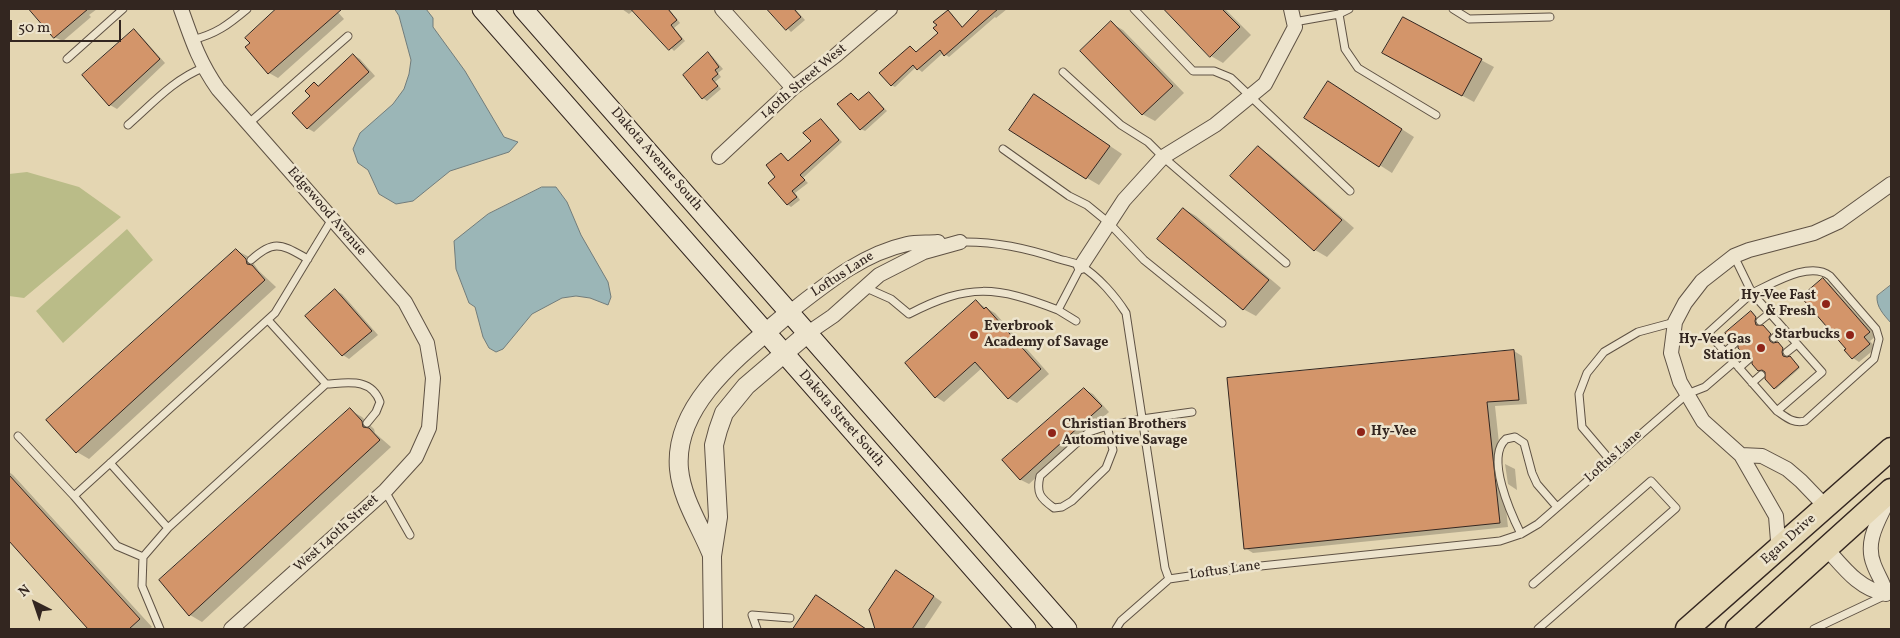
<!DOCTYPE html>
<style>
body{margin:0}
#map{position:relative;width:1900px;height:638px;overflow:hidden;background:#e4d6b2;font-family:Vollkorn,serif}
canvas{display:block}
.frame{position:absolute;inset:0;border:10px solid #332620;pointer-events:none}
.north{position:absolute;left:10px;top:578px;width:50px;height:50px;-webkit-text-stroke:4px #ede4cd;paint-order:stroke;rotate:319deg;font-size:14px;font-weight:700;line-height:20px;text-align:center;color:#332620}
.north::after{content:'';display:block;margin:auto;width:18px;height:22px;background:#332620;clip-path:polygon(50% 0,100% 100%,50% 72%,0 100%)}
.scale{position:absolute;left:10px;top:20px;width:111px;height:22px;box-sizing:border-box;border:2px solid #332620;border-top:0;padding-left:6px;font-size:15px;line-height:18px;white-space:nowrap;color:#332620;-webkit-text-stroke:4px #ede4cd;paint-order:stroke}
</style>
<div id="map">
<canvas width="1900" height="638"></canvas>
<div class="frame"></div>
<div class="north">N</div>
<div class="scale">50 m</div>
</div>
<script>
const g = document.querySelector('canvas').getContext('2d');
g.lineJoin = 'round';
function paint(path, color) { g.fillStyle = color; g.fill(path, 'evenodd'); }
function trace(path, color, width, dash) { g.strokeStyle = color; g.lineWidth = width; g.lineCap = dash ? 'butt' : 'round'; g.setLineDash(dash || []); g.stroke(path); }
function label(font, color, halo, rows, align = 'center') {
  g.font = font + ' Vollkorn,serif'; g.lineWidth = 5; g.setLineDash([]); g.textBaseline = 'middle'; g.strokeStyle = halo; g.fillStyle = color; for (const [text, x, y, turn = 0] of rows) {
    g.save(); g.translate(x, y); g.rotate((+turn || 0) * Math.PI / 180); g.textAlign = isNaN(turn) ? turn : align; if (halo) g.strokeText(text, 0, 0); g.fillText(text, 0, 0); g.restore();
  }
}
paint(new Path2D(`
 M27,172L79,187L121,217L24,298L9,296V174Z
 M127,229L153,260L63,343L36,311Z`), '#babc88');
const water = new Path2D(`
 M395,9H426L433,18V27L465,71L504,137L518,142L509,152L450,171L413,201L396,204L379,194L368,170L358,163L353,149L360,133L393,104L404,89L409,74L411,60L399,16Z
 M542,187H556L567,202L581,235L608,282L611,297L608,305L590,298L576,296L562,298L532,314L503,349L496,352L489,348L483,337L475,307L469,303L456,269L454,241L488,214Z
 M1891,285V323C1884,315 1876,307 1877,296Z`);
paint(water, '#9bb6b7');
trace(water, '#717c7b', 1);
paint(new Path2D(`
 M31,9H97L89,15L91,17L63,41L54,37Z
 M279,9H335L344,19L278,78L269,73L246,47L251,43L247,38Z
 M622,9H669L680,23L674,28L685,41L674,51L634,10L629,14Z
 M769,9H795L805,20L791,32Z
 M982,9H1007L996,18L995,17L949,57L943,53L922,72L916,67L895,87L891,85L910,47L917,53L940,33L948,11L952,14L963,28Z
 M1165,9H1225L1251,35L1223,63L1211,56Z
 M1404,19L1494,67L1474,102L1396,60Z
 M1111,23L1123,30L1184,93L1155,121L1142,114Z
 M134,31L140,35L165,63L117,109L110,105L84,75Z
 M708,54L712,56L723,69L718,73L721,77L715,82L721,89L707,101L703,98Z
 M353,55L360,59L375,76L314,132L307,128L314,84L319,86Z
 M1341,90L1414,137L1392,173L1306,118Z
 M869,93L887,111L865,131L861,129L851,94L859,101Z
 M1034,95L1122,154L1099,185L1087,178Z
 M821,120L842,142L803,178L808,183L795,193L800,200L791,207L787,204L777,177L781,155L789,161L812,141Z
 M1258,148L1270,155L1354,228L1327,257L1315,250L1232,176Z
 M1184,209L1196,216L1281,288L1256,316L1243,309Z
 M236,250L249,257L259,271L276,287L89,459L77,452Z
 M1823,280L1829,283L1876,336L1870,341L1876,348L1859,362L1853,358L1847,349Z
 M336,291L342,294L378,335L349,359L343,355L307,316Z
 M976,302L995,313L1049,374L1017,403L1008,398L982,368L944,402L936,397Z
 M1753,313L1757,319L1756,323L1757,326L1765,328L1772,335L1770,338L1771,343L1779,344L1784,350L1783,354L1785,358L1792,359L1800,368L1776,389L1765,370H1758L1754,356L1745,355L1738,339H1732Z
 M1514,351L1522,356L1527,404L1495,406L1508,527L1253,553L1245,548Z
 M1084,389L1093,394L1109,412L1029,484L1021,480L1004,460Z
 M350,410L362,417L374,429L375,433L391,447L202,622L190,615Z
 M1505,464L1515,469L1517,490L1508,484Z
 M9,472L13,475L152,627L149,629H90L9,539Z
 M905,576L942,602L924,629H876L871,610Z
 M816,597L825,602L865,629H795Z`), '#0003');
const building = new Path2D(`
 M29,9H88L54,38Z
 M276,9H342L268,74L245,47L250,43L245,38Z
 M631,9H668L677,20L671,25L682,39L669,50Z
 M767,9H794L801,17L786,30Z
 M980,9H998L944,56L940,50L917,70L913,65L891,86L879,73L910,46L916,52L938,33L933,28L937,25L933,22L948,10L962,27Z
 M1164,9H1222L1240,27L1210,57Z
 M1403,17L1482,59L1462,96L1382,53Z
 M1111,21L1173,86L1142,115L1080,51Z
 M134,29L160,59L109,106L82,75Z
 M708,52L719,67L715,70L718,74L712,79L718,86L702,99L683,75Z
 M353,54L369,72L307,129L292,113L310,96L305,91L314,82L318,86Z
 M1328,81L1402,129L1379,167L1304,118Z
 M869,92L884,109L860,130L837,104L851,93L858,100Z
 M1034,94L1110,146L1086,179L1009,130Z
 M821,119L839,140L800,175L805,180L792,191L797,197L787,205L768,183L775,177L766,165L781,153L788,161L811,141L803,133Z
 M1258,146L1342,220L1314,251L1230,176Z
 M1183,208L1269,280L1243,310L1157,239Z
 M236,249L246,259L247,264L252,265L265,280L76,453L46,420Z
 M1823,278L1870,332L1864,337L1870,344L1852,359L1844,350L1846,349L1801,297Z
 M335,289L372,331L342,356L305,316Z
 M976,300L984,309L986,307L1041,369L1008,399L975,362L935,398L905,363Z
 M1751,311L1756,317L1755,321L1756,325H1763L1771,334L1769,337L1770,341L1773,343L1778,342L1783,348L1782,352L1783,356L1787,357L1790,356L1799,367L1774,389L1765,379V372L1762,370L1758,371L1752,364V357L1749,355L1745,356L1738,348V341L1735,339L1731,340L1725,333Z
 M1514,350L1519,400L1487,402L1500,523L1244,549L1227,378Z
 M1084,388L1102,406L1020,480L1002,460Z
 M350,408L362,421L363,427L369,428L380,440L189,616L159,580Z
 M9,475L140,619L129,629H88L9,541Z
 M896,570L934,596L912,629H875L869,610Z
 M816,595L866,629H793Z`);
paint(building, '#d3956a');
trace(building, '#332620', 1);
const service = new Path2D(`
 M1134,9L1193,71H1214L1231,78L1350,191
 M1453,9L1469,19L1550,17
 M1339,14L1345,49L1358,68L1436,115
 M1294,22L1339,14L1349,9
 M192,40C216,34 228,25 247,9
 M67,59L123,9
 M1063,72L1121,125L1148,142L1163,157L1286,263
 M248,124L348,36
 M128,125C151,105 174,79 203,68
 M1003,149L1069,196L1087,205L1109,223L1144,260L1222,323
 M959,242C993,241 1027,248 1059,259C1066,261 1074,262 1081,266C1098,276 1116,297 1126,313L1165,568L1169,579L1251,567L1500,541L1521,534L1538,524L1687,394L1705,387L1734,362L1708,333L1752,293L1734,256
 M251,260C275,238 282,245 308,259
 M864,287L891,299L909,314C969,283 996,286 1058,310
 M268,320L326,384L168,528L143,557L117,546L74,496L275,313L332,219
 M1076,321L1058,310L1081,266
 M1760,321L1770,313
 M1774,338L1784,329
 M1725,352L1734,344
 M1787,352L1797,344
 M1734,362L1777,411L1822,372L1752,293C1772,284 1810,260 1830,276L1876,329L1879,339L1874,359L1805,421C1793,424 1786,417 1777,411
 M1739,368L1748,360
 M1752,383L1761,375
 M326,384C347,383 371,377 380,402L376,412L367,423
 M1107,426L1113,450L1106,468L1072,501L1062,507L1054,508C1040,498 1036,493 1040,476L1089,432L1107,426L1142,419L1192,412
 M18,436L74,496
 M1610,460L1582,427L1579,394L1587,373L1604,352L1638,332L1675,322
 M110,463L168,528
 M385,491L410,535
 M1521,534C1511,514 1485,457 1506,439L1515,437L1524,443L1532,473L1537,484L1557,507
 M143,557L142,586L160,629
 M1533,584L1651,481L1676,508L1538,629
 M757,629L752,615L790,618
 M1116,629L1121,621L1169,579
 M1814,629L1886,595`);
const minor = new Path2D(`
 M181,9C192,40 199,62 218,89L405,302L427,343L433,378L429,428L416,457L385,491L231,629
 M722,9L793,88
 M719,157L793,88L835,56L890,9
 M1081,266L1124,200L1163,157L1215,125L1265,84L1295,27L1291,9
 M790,312C826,284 862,254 907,244C917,242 928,243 938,242
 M808,333L833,316L879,275L924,252L960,242
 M1741,455L1703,421L1680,382L1671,353L1675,322L1685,303L1702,281L1734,256L1749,250L1814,233L1838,222L1891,184
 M1826,548C1844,568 1859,589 1886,594C1884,583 1878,576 1874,565C1864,541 1879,520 1889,498
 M1775,551L1778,541L1776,516L1741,455L1762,456L1787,469L1801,481L1826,507`);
const tertiary = new Path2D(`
 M712,555C701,527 682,500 679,469C673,402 745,351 790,312
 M713,629L712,556L718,517L714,445L718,430L724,413L746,386L808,333`);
const secondary = new Path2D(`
 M482,9L1026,629
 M523,9L1067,629`);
const trunk = new Path2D(`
 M1687,629L1891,449
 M1737,629L1891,490`);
trace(service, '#5f5244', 9);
trace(minor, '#5f5244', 16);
trace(tertiary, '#5f5244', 20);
trace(secondary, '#332620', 21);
trace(trunk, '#332620', 25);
trace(service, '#ede4cd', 7);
trace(minor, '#ede4cd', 14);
trace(tertiary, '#ede4cd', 18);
trace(secondary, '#ede4cd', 19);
trace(trunk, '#e4d6b2', 22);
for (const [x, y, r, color] of [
 [1826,304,5,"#8f2418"],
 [974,335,5,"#8f2418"],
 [1850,335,5,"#8f2418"],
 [1761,348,5,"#8f2418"],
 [1361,432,5,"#8f2418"],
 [1052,433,5,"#8f2418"]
]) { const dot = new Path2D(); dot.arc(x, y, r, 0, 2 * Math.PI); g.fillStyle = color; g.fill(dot); trace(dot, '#ede4cd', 2); }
label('14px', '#332620', '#ede4cd', [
 ["140th Street West",804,82,-40],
 ["Dakota Avenue South",656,160,49],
 ["Edgewood Avenue",326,212,49],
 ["Loftus Lane",843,275,-33],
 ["Dakota Street South",841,419,49],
 ["Loftus Lane",1614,457,-42],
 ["West 140th Street",337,534,-42],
 ["Egan Drive",1789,540,-42],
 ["Loftus Lane",1225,571,-8]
]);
label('bold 14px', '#332620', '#ede4cd', [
 ["Hy-Vee Fast",1816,296],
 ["& Fresh",1816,312],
 ["Everbrook",984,327,"left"],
 ["Academy of Savage",984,343,"left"],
 ["Starbucks",1840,335],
 ["Hy-Vee Gas",1751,340],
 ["Station",1751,356],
 ["Christian Brothers",1062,425,"left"],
 ["Automotive Savage",1062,441,"left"],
 ["Hy-Vee",1371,432,"left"]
], 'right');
</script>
